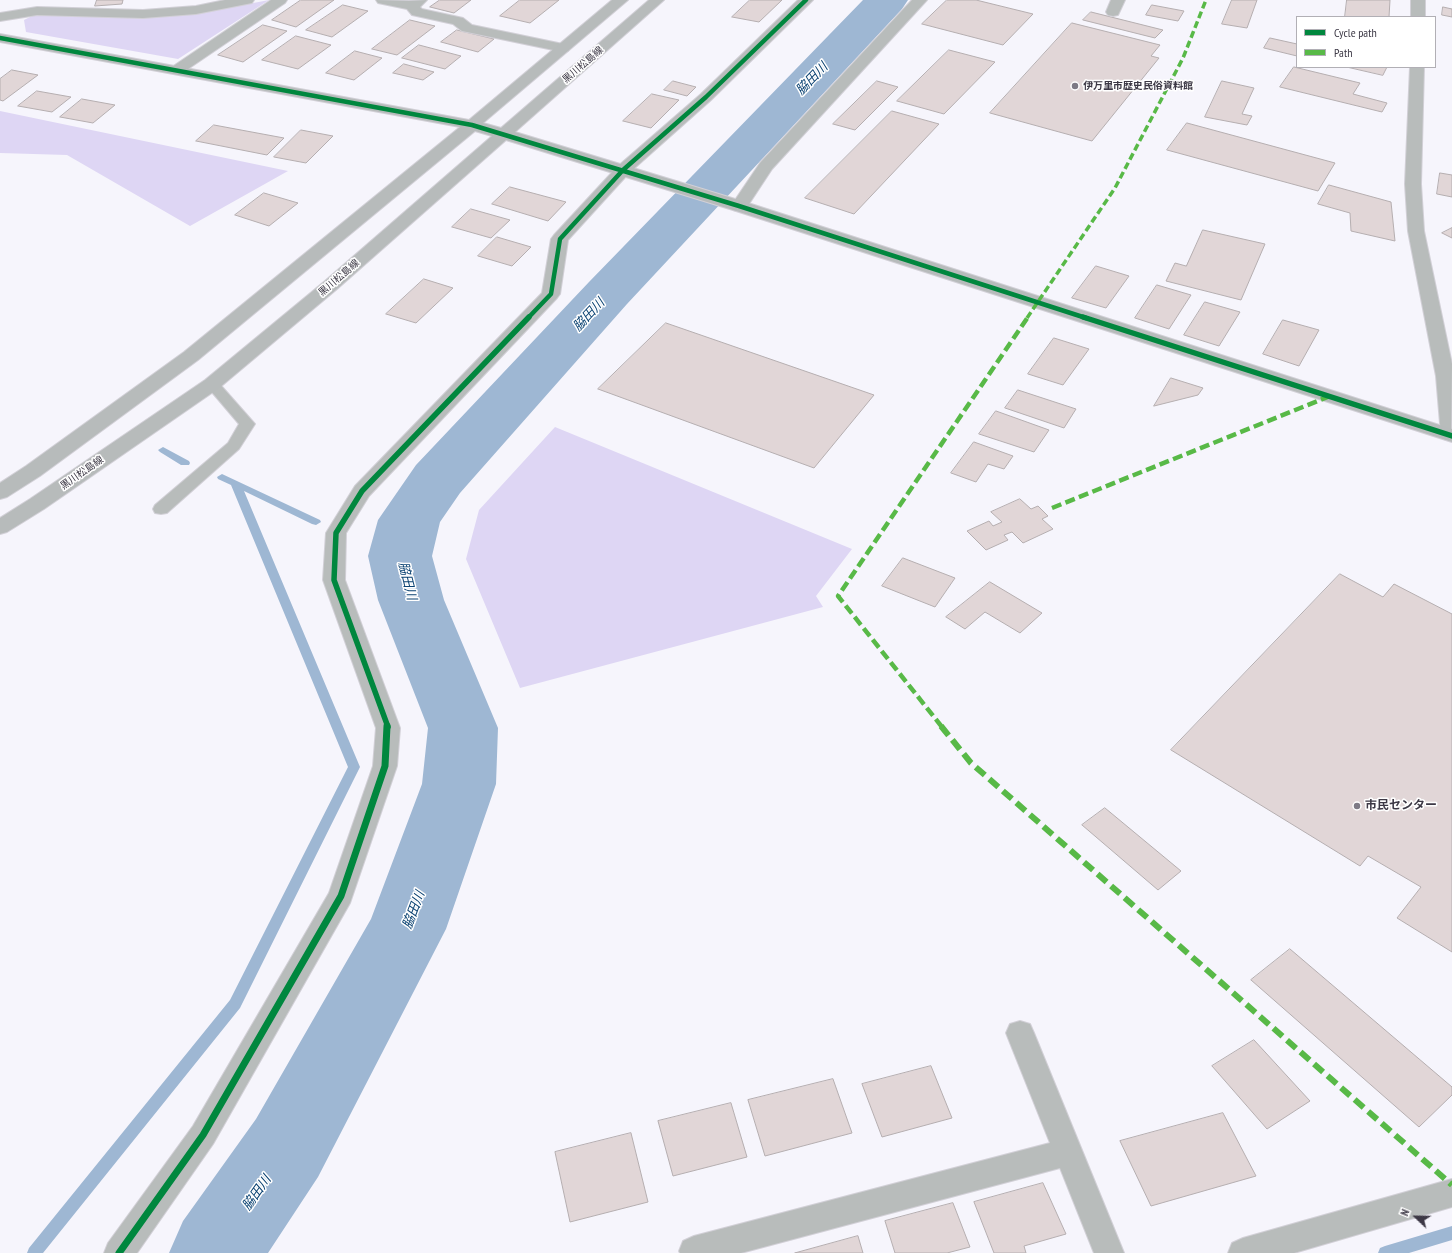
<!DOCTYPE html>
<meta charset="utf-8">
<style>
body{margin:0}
#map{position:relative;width:1452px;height:1253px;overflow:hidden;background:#f6f5fc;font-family:"PT Sans Narrow",sans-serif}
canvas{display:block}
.legend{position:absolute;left:1296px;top:16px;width:140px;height:52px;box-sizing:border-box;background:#fff;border:1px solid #b1afb5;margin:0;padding:5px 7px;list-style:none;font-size:12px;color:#3c3845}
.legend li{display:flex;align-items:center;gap:8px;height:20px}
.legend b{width:20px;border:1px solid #b1afb5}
.north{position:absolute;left:1396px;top:1197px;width:40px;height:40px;-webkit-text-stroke:3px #fff;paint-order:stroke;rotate:292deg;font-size:11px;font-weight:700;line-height:16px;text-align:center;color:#3c3845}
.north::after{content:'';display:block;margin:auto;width:14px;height:18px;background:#3c3845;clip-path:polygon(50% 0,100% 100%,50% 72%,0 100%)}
</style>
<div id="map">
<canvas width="1452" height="1253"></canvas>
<ul class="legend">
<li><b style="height:5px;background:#00873e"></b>Cycle path</li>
<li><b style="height:5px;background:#58b947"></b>Path</li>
</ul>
<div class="north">N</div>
</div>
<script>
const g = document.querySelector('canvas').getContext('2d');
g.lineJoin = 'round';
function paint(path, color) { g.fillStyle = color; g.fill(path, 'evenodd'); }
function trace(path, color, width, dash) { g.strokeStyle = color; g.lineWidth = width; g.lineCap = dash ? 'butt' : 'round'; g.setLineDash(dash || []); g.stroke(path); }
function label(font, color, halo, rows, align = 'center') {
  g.font = font + ' "PT Sans Narrow","Noto Sans JP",sans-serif'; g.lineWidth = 3; g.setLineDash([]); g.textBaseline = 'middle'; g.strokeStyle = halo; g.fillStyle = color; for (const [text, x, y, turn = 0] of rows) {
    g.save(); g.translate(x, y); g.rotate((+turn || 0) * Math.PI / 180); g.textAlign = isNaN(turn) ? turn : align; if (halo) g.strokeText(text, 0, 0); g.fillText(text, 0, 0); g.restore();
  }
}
paint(new Path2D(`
 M269,0L178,59L26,32L24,20L36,14L201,13Z
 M0,111L288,171L190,226L67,155L0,153Z
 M555,427L852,549L816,596L823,607L520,688L466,559L479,510Z`), '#ded6f4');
paint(new Path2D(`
 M163,447L189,461L190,463L189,465H181L160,452L158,450Z
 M222,474L320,520L321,522L316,525L312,524L244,491L360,767L240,1008L43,1253H27L29,1248L230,1000L348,767L231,485L218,479L217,477Z
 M1452,1226V1240L1409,1253H1378L1380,1248L1385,1246Z`), '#9eb7d3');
paint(new Path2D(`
 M863,0H908L902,9L627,304L460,493L440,522L432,556L444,600L498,728L496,784L446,929L318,1177L268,1253H169L183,1221L256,1119L371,919L422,784L428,728L378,600L368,556L378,520L416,465L589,282Z`), '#9eb7d3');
const building = new Path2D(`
 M97,0H123L122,4L95,6Z
 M301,0H334L296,27L272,20Z
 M440,0H471L454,13L430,7Z
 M520,0H559L530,23L500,16Z
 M750,0H782L759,22L732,17Z
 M947,0H976L1033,14L1003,45L922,24Z
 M1232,0H1257L1247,28L1222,24Z
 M1347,0H1390L1389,17H1345Z
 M343,5L368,11L332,37L306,30Z
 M1152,5L1184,11L1178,21L1146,15Z
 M1443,7L1452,9V17L1442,15Z
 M1091,12L1163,30L1155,38L1083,20Z
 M410,20L435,26L397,55L372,49Z
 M1072,23L1160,45L1151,56L1159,58L1092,141L990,113Z
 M263,25L287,31L243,62L218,55Z
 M457,30L494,39L478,52L441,42Z
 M296,36L331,45L298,69L262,60Z
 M1270,38L1297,44V56L1264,48Z
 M419,45L461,56L445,69L402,58Z
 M949,50L995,62L944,114L897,101Z
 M355,51L382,58L354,80L326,73Z
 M404,64L434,72L423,80L393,73Z
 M1294,67L1360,83L1353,94L1387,103L1382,112L1280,87Z
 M1347,67H1387L1383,75Z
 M12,70L38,75L3,101L0,100V79Z
 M673,81L696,87L687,96L664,90Z
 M877,81L898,87L855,130L833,124Z
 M1222,81L1254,88L1242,114L1252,116L1247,125L1205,117Z
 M37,91L71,97L52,112L18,106Z
 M652,94L679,100L651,128L623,121Z
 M82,99L115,105L93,123L60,117Z
 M892,111L939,124L854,214L805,198Z
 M1187,123L1335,163L1318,191L1167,150Z
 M214,125L284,138L267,155L196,141Z
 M301,130L333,136L306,163L274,157Z
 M1440,173L1452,175V197L1437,194Z
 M1329,185L1391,202L1395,241L1351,231L1350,213L1318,204Z
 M510,187L566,202L548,221L492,204Z
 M264,193L298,203L269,226L235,215Z
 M471,209L510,220L491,238L452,227Z
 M1452,228V238L1442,233Z
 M1203,230L1265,244L1241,300L1166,281L1175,263L1186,266Z
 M497,237L531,247L512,266L478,256Z
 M1096,266L1129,276L1106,308L1072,298Z
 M424,279L453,288L416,323L386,314Z
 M1157,285L1191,295L1169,329L1135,318Z
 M1205,302L1240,312L1219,346L1184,335Z
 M1283,320L1319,330L1299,366L1263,354Z
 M666,323L874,395L814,468L598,389Z
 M1054,338L1089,349L1063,385L1028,374Z
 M1171,378L1203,388L1198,395L1154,406Z
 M1018,390L1076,409L1064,428L1005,408Z
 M996,411L1049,430L1034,452L979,434Z
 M974,442L1013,456L1004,469L988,464L976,482L951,473Z
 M1020,499L1031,509L1038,506L1048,516L1042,519L1053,529L1023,543L1012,532L1004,535L1008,540L986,550L967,531L989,521L993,526L1002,522L991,512Z
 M903,558L955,578L935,607L882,586Z
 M1340,574L1383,597L1394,584L1452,614V952L1397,918L1421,887L1368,856L1360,866L1171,750Z
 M990,582L1042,613L1020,633L985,612L965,629L946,617Z
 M1105,808L1181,871L1158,890L1082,825Z
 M1290,949L1452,1087V1095L1419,1127L1251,980Z
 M1254,1040L1310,1101L1267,1129L1212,1066Z
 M931,1066L952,1118L882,1137L862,1084Z
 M833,1079L852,1133L765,1156L748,1100Z
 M731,1103L747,1157L673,1176L658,1121Z
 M1223,1113L1256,1176L1151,1206L1120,1141Z
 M631,1133L648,1202L570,1222L555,1152Z
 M1043,1183L1066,1234L1024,1246L1026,1253H994L974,1202Z
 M953,1203L970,1247L947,1253H895L885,1221Z
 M858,1236L863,1253H795Z`);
paint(building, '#e1d6d7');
trace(building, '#b5aeb0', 1);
const lane = new Path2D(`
 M212,379L217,381L255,424L239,449L167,513L161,514L155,513L153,509L155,505L228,443L239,424L205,384L207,381Z`);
const street = new Path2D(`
 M225,0H254L252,3L247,4L196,14L143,18L37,15L0,21V13L37,7L143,10L196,6Z
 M271,0H287L285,3L182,73L177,74L172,73L170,70L172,67Z
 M376,0L409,1L427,0L420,7L422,9L463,18L472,25L563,44L568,45L570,48L568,51L563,52L467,32L462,31L453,24L412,15L407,9L378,3Z
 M798,0H813L711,100L629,173L568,240L560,294L557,298L369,496L346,533L345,580L400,728L397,766L350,903L213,1144L137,1253H104L108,1243L193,1126L329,893L373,766L376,728L323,580L326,533L355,486L542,293L551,239L554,235L617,167L701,94Z
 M912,0H927L772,169L745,210L739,211L733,210L731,206L760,163Z
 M1111,0H1125L1118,15L1113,16L1108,15L1106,12Z
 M1411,0H1425V17H1411Z
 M1410,67H1424L1421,184L1424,231L1452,364L1451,441L1444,439L1441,435L1436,376L1408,231L1405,184Z
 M1020,1021L1030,1024L1034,1033L1124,1253H1094L1060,1168L741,1253H680L679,1251L683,1241L694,1236L1050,1143L1006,1033L1010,1024Z
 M1452,1179V1207L1294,1253H1228L1232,1243L1243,1238Z`);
const secondary = new Path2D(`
 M612,0H628L483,123L501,128L649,0H664L515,132L745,202L1452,429V442L733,210L506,140L337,289L219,388L44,509L7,532L0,534V518L30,499L205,380L325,281L492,136L475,131L198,360L40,476L7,497L0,499V483L26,466L184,352L460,127L0,42V34L469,120Z`);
trace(lane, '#d2d0d7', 2);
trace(street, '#d2d0d7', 2);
trace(secondary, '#d2d0d7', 2);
paint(lane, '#b8bcbb');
paint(street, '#b8bcbb');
paint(secondary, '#b7bbbb');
trace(new Path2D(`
 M1027,318L1115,188L1183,58L1206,0`), '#58b947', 3.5, [7, 3.5]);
trace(new Path2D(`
 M1052,508L1330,396
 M942,727L838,596L1028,317`), '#58b947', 4.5, [10, 4.5]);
trace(new Path2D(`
 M941,726L971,763L1452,1185`), '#58b947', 6, [12, 6]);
trace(new Path2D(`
 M0,38L472,125L739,206L1086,318
 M528,318L551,294L560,239L623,170L706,97L806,0`), '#00873e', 4.5);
trace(new Path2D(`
 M1083,317L1452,436
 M388,727L334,580L336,533L362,491L529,317`), '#00873e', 5.5);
trace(new Path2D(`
 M119,1253L203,1135L341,896L385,766L387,726`), '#00873e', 7);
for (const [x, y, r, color] of [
 [1075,86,4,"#7d7a85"],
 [1357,806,4,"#7d7a85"]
]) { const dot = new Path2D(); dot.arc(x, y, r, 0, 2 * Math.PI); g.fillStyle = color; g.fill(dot); trace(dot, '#fff', 1.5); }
label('10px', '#3c3845', '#fff', [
 ["黒川松島線",583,65,-41],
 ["黒川松島線",339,278,-41],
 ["黒川松島線",82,473,-35]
]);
label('bold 10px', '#3c3845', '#fff', [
 ["伊万里市歴史民俗資料館",1083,86]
], 'left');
label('bold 12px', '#3c3845', '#fff', [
 ["市民センター",1365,806]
], 'left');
label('italic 13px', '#0a4272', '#fff', [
 ["脇田川",812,79,-46],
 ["脇田川",589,315,-47],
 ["脇田川",407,581,76],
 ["脇田川",414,910,-69],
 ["脇田川",257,1193,-55]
]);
</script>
